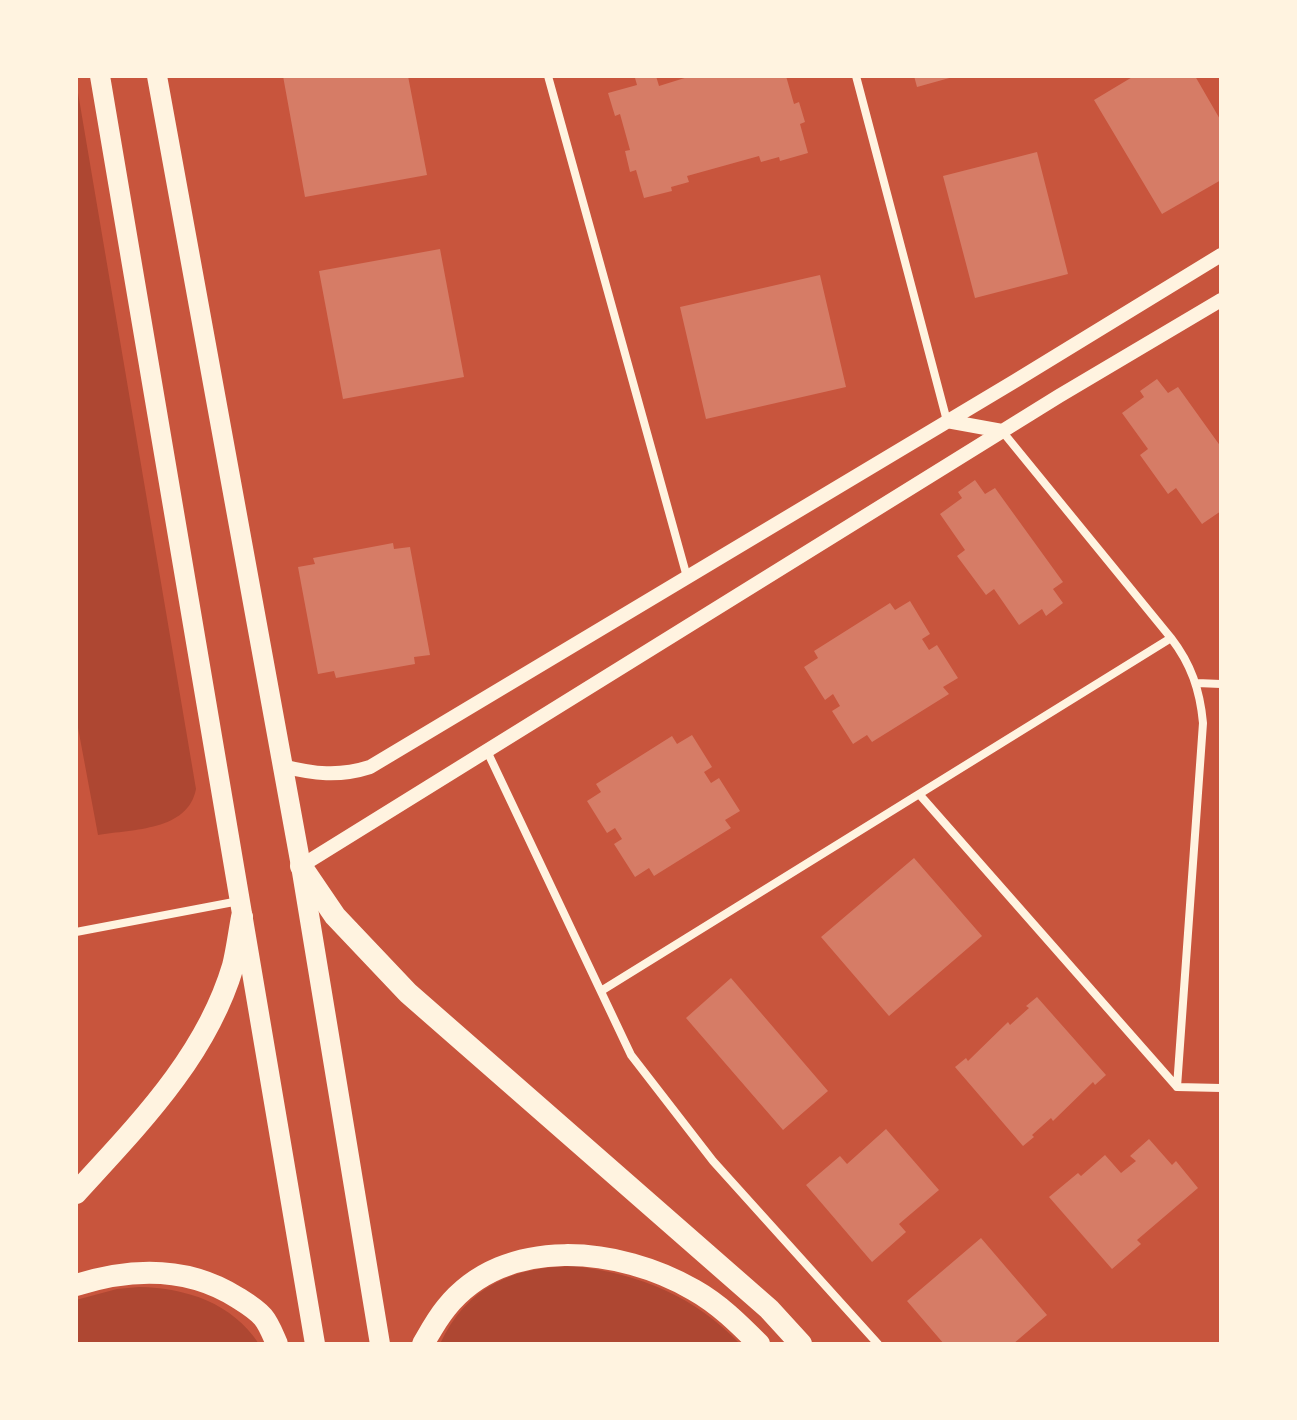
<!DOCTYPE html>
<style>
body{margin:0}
#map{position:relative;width:1297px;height:1420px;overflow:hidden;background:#c8553d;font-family:"Titillium Web",sans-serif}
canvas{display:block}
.frame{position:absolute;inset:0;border:78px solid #fff3e0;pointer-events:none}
</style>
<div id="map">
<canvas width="1297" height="1420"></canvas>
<div class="frame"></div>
</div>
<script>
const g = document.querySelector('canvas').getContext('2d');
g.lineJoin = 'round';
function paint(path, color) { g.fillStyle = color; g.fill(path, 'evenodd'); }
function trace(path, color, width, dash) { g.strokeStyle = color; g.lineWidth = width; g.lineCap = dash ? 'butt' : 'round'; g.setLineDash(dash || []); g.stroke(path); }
paint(new Path2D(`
 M76,81L196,789C188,831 133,829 98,835L76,717Z
 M574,1266C639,1274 695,1296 740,1344H440C467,1286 513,1267 574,1266Z
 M139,1287C187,1288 232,1303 259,1344H76V1300L117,1289Z`), '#ae4732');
paint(new Path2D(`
 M283,76H408L427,175L305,197Z
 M642,76H656L659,86L691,76H786L794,104L799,102L805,122L800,124L808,153L780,161L779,157L761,162L759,156L687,176L689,182L671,187L672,191L644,198L636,170L630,172L625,151L630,150L620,114L615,116L608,93L637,85L635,78Z
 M914,76H953V77L917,87Z
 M1134,76H1195L1221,121V180L1162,214L1094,100Z
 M1037,152L1068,274L975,298L943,176Z
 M440,249L464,377L343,399L319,271Z
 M820,275L846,387L706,419L680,307Z
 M1157,379L1168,393L1178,387L1221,447V511L1202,524L1176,488L1168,494L1140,455L1148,449L1122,413L1144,397L1140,391Z
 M975,480L985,494L995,488L1063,582L1053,589L1063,603L1046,616L1042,609L1019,625L994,589L986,595L957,556L965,550L940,514L962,498L958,492Z
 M393,543L394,549L410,547L430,655L414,657L415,664L336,678L334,671L318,674L298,567L315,564L313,558Z
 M910,601L930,634L922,639L929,650L937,645L958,678L943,687L949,694L872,742L867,735L853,744L832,711L840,706L833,694L825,700L804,667L818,658L814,651L890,603L895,610Z
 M692,735L712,767L704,772L711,783L719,778L740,811L725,820L731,828L654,876L649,868L635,877L614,844L622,839L615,828L607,833L587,801L601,792L596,784L672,736L677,744Z
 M914,858L982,936L889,1016L821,937Z
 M731,978L828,1091L783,1130L686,1018Z
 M1037,997L1106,1075L1095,1085L1093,1082L1053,1121L1051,1118L1032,1135L1034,1137L1023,1146L955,1067L966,1058L968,1061L1008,1022L1010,1025L1029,1008L1026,1006Z
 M886,1129L939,1190L899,1224L906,1232L872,1262L806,1185L840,1156L847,1164Z
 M1149,1139L1172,1165L1176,1161L1198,1188L1137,1240L1141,1244L1112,1269L1049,1197L1078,1173L1081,1176L1105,1155L1121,1173L1136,1161L1130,1156Z
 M981,1238L1047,1315L1013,1344H944L907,1301Z`), '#d67c66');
trace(new Path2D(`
 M548,76L687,577
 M856,76L947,421
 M1002,431L1171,638C1191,664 1200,690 1203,723L1177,1087
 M1197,683L1221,684
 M487,751L631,1055L713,1161L878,1344
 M919,794L1177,1087L1221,1088
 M76,932L239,901
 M601,991L1171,638`), '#fff3e0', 8);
trace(new Path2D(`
 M947,421L1002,431
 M282,766C314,774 339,777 370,767L1015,381L1221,255
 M301,866L1059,396L1221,300`), '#fff3e0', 14);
trace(new Path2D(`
 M100,76L315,1344
 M157,76L301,866L380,1344`), '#fff3e0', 20);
trace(new Path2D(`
 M301,866L335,916L408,993L769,1309L801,1344
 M76,1193C138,1125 206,1057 233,966C237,950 239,933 242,917
 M76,1285C130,1268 188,1266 238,1298C246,1303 256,1309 263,1317C269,1324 273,1335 277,1344
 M423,1344C430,1332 437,1319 446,1308C505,1234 620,1247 694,1290C719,1304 739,1324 759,1344`), '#fff3e0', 22);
</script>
